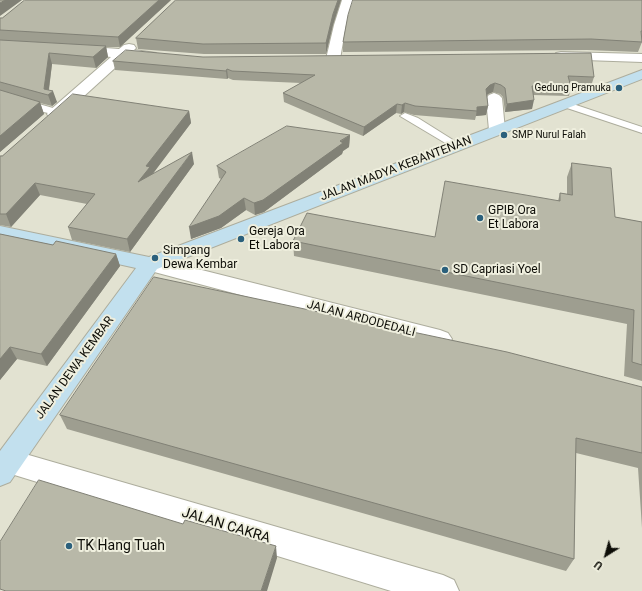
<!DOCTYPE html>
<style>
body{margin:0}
#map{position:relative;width:642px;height:591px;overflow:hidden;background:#e2e2d1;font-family:Roboto,sans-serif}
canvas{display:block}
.north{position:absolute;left:586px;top:535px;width:40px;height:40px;-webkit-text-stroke:3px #efefde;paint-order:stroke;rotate:217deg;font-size:11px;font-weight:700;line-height:16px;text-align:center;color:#0d0d07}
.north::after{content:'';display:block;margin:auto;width:14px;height:18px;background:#0d0d07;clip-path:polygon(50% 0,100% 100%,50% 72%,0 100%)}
</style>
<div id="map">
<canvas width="642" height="591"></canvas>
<div class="north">U</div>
</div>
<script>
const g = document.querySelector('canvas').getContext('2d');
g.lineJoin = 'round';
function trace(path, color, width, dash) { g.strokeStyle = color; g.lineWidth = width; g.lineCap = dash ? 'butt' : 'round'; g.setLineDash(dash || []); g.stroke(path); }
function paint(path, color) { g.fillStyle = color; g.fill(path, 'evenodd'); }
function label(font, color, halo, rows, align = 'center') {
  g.font = font + ' Roboto,sans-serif'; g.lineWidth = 4; g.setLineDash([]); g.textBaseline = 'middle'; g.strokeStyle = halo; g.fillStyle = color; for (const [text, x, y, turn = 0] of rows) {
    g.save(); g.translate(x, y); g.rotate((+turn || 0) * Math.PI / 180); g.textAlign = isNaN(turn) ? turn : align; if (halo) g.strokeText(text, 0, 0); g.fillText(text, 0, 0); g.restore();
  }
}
const lane = new Path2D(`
 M0,93L60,110L62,112L57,115L39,111L0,99Z
 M564,101L642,127V133L561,106L559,104Z
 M405,113L418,118L461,145L456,148L452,147L400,116Z`);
const street = new Path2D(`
 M342,0H354L346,25L340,59L338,62L333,63L328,62L326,59L334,25Z
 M129,44L134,45L136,48L134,50L156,53L158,56L156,59L151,60L126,58L61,117L55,119L49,117L47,114L49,111L111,57L73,53L71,50L73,47L78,46L119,49L124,45Z
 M561,52L642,54V62L556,59L554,56L556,53Z
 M494,93L499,95L502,98L505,130L503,133L497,135L491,133L489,130L486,98L489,95Z
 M150,257L440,330L448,333L452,339L448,345L440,348L143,269L140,264L143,259Z
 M8,449L443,575L454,580L459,591H391L8,473L0,470V452Z`);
const secondary = new Path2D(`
 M642,70V79L157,269L10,482L0,486V451L136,268L0,238V226L149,257Z`);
trace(lane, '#adad9d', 2);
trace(street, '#adad9d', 2);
trace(secondary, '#adad9d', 2);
paint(lane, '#fff');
paint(street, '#fff');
paint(secondary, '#c2e0ee');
paint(new Path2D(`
 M171,0L120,47H106L108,57L96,68L52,64L49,90L57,102L52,106L40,103L44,114L0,152V18Z
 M176,0H341L333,25L326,54H204L138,49L136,38Z
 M642,0V42L638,52L587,50L343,52V42Z
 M203,57L594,77L591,86L571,85V87L569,96L533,95L532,109L505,112L503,97L500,94L493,92L488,94L487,95L488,106L486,115L476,116L475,120L414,115L404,112L401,114L396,113L363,136L284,102L283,93L301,83L233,80L228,78L227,79L115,70L113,61Z
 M189,111L191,123L152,174L194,164L130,252L72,240L68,227L87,204L40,195L11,227L0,225V156Z
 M350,135L349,147L343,151L342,154L264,212L255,215L246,210L221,228L191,239L221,179L219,178L217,166Z
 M572,163L615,217L642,222V381L624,376L627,324L294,256L293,241L435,237L558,201L560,193L567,194V177Z
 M0,234L53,245L116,254L120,266L47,366L17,359L0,380Z
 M642,387V528L638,468L576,453L574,559L566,571L67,429L60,415Z`), '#9e9e90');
paint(new Path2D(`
 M5,0H22L0,16V3Z
 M159,0H171L120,47L118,37Z
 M338,0H341L333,25L326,54V43L333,14Z
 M106,46L108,57L96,68L93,57Z
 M49,53L52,64L48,95L53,91L57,102L52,106L48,95L44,89Z
 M227,69L228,78L227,79L226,71Z
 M495,83L493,92L488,94L485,98L486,89L490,85Z
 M534,100L532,109L505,112L507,104Z
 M40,102L44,114L0,152V136Z
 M405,103L404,112L401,114L402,105Z
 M397,104L396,113L363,136L364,127Z
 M488,106L486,115L476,116L477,107Z
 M189,111L191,123L152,175L138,182L146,166Z
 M350,135L349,147L343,151L342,154L264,212L255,215L254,203Z
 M192,152L194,164L130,252L127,239Z
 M35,183L40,195L11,227L6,214Z
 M244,198L246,210L221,228L191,239L189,227Z
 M116,254L120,266L47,366L41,354Z
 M10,347L17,359L0,380V359Z
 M276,546L277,558L267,591H261Z`), '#818176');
const building = new Path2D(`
 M0,0H5L0,3Z
 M25,0H159L118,37L0,30V18H2Z
 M176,0H338L333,14L326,43L203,44L136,38Z
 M353,0H642V31H641L642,42L591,39L343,42L348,15Z
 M0,40L106,46L93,57L49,53L44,89L53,91L48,95L0,82Z
 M126,50L203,57L591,53L594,77L568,76L571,87L532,86L534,100L507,104L505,88L501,85L495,83L490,85L486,89L488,106L477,107V111L415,106L405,103L402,105L397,104L364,127L283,93L315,75L232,71L227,69L226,71L113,61Z
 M0,90L40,102L0,136Z
 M73,94L189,111L146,166L150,167L138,182L192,152L127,239L68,227L95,194L35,183L6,214H0V156H2Z
 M287,126L350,135L340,141L343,143L263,200L254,203L244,198L219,216L189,227L226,172L217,166Z
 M572,163L611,168L615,217L642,222V365L632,362L634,310L293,241L307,213L435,237L445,181L560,201V193L572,195Z
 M0,234L53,245L56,241L116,254L41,354L10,347L0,359Z
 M154,277L507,352L642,387V453L576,438L574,559L60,415Z
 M39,480L183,524L185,520L276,546L261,591H6L0,589V542Z`);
paint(building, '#b8b8a8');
trace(building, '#818176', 1);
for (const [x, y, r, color] of [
 [619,88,4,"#2b607c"],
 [504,135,4,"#2b607c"],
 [480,218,4,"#2b607c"],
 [241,239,4,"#2b607c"],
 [155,258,4,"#2b607c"],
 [445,270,4,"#2b607c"],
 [69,546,4,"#2b607c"]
]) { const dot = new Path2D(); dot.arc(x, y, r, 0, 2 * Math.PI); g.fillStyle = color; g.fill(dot); trace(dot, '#efefde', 1.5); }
label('10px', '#0d0d07', '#efefde', [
 ["Gedung Pramuka",611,88],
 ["SMP Nurul Falah",512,135,"left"]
], 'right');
label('12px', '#0d0d07', '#efefde', [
 ["JALAN MADYA KEBANTENAN",396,169,-21],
 ["JALAN ARDODEDALI",361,319,15],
 ["JALAN DEWA KEMBAR",75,368,-54]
]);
label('12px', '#0d0d07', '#efefde', [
 ["GPIB Ora",488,211],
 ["Et Labora",488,225],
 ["Gereja Ora",249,232],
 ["Et Labora",249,246],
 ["Simpang",163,251],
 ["Dewa Kembar",163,265],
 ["SD Capriasi Yoel",453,270]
], 'left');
label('14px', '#0d0d07', '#efefde', [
 ["JALAN CAKRA",226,526,17]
]);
label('14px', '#0d0d07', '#efefde', [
 ["TK Hang Tuah",77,546]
], 'left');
</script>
